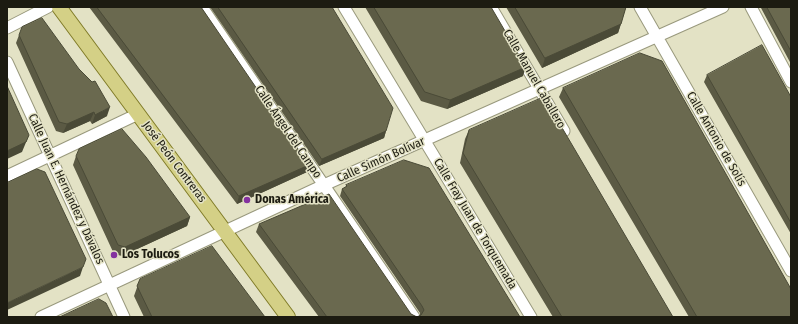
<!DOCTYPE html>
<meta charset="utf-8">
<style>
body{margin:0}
#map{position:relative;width:798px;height:324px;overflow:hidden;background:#e3e2c5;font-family:"Fira Sans Condensed",sans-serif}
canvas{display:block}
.frame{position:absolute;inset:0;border:8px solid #1c1b11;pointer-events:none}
</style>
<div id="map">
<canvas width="798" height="324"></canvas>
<div class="frame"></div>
</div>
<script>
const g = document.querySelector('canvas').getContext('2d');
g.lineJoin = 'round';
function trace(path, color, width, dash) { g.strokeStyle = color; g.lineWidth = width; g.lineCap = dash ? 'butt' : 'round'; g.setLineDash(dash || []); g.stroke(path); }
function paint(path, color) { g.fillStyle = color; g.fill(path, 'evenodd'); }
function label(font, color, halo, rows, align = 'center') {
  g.font = font + ' "Fira Sans Condensed",sans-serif'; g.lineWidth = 3; g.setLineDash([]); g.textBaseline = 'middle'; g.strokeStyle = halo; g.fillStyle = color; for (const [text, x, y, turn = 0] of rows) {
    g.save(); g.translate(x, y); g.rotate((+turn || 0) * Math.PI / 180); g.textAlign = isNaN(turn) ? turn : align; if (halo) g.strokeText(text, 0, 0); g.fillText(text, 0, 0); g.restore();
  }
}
const minor = new Path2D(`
 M202,7L414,317
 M344,7L531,317
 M491,7L564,131
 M640,7L791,271
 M751,7L791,82
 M7,28L48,7
 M7,62L124,317
 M7,176L138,114
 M41,317L324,185L723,7`);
const major = new Path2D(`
 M59,7L288,317`);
trace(minor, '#99997d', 13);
trace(major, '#817c28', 16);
trace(minor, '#fff', 11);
trace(major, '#d4d086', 14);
paint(new Path2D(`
 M89,7H201L307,172L237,204Z
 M210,7H332L386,131L384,138L319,166Z
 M365,7H491L523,76L447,109L421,101Z
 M506,7H626L618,33L542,68Z
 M761,7H791V64L761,8Z
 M19,35L107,116L92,124L90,121L63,133L56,131L16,43Z
 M707,75L791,97V234L704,82Z
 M563,88L791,317H689L559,97Z
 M469,130L673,317H553L460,163L465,139Z
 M76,156L190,217L187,226L122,256L114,254L73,165Z
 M346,185L520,317H319L256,232L259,224L411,314L417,317L420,315V313L340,196L342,189L346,187Z
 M140,279L265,317H144L134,296Z`), '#5b5a44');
paint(new Path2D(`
 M621,24L618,33L542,68L545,58Z
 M526,67L523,76L447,109L450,100Z
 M110,107L107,116L92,124L95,115Z
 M94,112L90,121L63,133L67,124Z
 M386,131L384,138L319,166L322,159Z
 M29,135L22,152L7,159V151Z
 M309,165L307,172L237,204L239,196Z
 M190,217L187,226L122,256L125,247Z
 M83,267L80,276L7,310V303Z`), '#4a4a37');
const building = new Path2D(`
 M97,7H201L309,165L239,196Z
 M218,7H332L393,108L386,131L322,159Z
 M374,7H491L526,67L450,100L425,92Z
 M515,7H626L621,24L545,58Z
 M767,7H791V51Z
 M42,18L79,69L92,82L95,81L110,107L95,115L94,112L67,124L59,122L19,35L22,27Z
 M762,45L791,97V223L707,75Z
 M640,53L662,61L791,289V317H697L563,88Z
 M7,86L29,135L26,142L7,151Z
 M544,97L673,317H562L463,153L469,130Z
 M122,129L146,157L190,217L125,247L118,245L76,156L79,149Z
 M404,160L429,168L520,317H327L259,224L329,194L411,314L417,317L421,315L424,310L422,306L342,189L347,186L346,185Z
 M37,169L45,172L86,259L83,267L7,303V183Z
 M212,246L265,317H152L137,286L140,279Z
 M99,299L106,303L113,317H60Z`);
paint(building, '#6a694f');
trace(building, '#4a4a37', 1);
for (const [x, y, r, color] of [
 [247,200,4,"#8432a0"],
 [114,255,4,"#8432a0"]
]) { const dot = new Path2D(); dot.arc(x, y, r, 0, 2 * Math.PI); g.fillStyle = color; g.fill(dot); trace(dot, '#e3e2c5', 1.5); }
label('12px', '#1c1b11', '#e3e2c5', [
 ["Calle Manuel Caballero",534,79,60],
 ["Calle Ángel del Campo",288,132,56],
 ["Calle Antonio de Solís",716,139,60],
 ["Calle Simón Bolívar",381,160,-24],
 ["José Peón Contreras",174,162,53],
 ["Calle Juan E. Hernández y Dávalos",66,189,65],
 ["Calle Fray Juan de Torquemada",475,224,59]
]);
label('bold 12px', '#1c1b11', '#e3e2c5', [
 ["Donas América",255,200],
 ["Los Tolucos",122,255]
], 'left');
</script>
